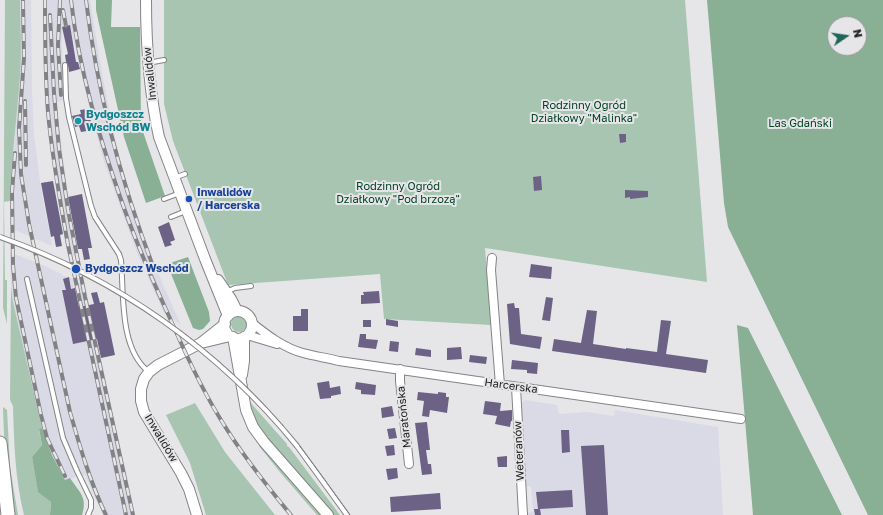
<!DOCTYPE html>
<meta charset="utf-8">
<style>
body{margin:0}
#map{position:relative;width:883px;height:515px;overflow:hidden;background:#e6e6e9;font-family:"Golos Text",sans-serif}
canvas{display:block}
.north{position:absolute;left:827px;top:16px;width:40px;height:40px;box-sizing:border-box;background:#e6e6e9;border:1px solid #979799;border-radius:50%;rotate:77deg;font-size:11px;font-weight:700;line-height:16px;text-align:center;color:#212122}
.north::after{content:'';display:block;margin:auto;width:14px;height:18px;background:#206557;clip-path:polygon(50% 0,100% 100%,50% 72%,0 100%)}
</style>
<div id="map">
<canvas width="883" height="515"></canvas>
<div class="north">N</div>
</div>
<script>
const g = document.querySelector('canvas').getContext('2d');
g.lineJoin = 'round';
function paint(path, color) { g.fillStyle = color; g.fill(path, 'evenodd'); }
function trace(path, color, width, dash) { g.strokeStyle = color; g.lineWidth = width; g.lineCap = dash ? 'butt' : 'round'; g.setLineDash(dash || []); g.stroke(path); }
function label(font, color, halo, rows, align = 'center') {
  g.font = font + ' "Golos Text",sans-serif'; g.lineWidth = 4; g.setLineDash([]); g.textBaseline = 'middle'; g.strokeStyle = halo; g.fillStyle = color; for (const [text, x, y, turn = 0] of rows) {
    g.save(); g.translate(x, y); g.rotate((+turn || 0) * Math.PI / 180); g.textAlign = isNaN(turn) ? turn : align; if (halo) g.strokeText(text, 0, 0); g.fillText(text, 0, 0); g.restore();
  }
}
paint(new Path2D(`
 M20,0H31L32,91L34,135L41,189L52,246L17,231L10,230L12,168L20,75Z
 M43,0H90L102,73L118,153L132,201L148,248L162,282L181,325L170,317L169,315L164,313L137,253L104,162L89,106L70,26L62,27L63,99L61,101L56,102L67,189L79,258L67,253L56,188L47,121L43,56Z
 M10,253H12L45,266L62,274L63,276H66V278L69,277L85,285L135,515H103L85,475L65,480L52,455L44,435L38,413L13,302L11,287Z
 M525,400L557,405L559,414L587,412L614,416L615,410L718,427L723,515H526V513L533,512L531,486H525L519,405Z`), '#d9dae5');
paint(new Path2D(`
 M5,0H20C20,25 22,51 20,76C17,118 11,160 10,201L4,202L5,280H7V324L3,308Z
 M164,0H685L707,282L485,248L491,325L384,319L380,274L228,285L173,141L164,104Z
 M11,287L13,302L42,428L39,430L42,445L32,457L38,491L51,502L50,515H24C15,479 14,443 13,406L10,400Z
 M231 324a8 8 0 1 1 16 0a8 8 0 1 1-16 0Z
 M249,401L287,444V446L289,447L340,515H333L288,464L259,428L252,415Z
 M195,403L225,452L275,515H206L190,463L166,415Z
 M3,407L7,410L10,467L18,515H15C6,480 4,443 3,407Z
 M260,445L322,515H317L279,471L259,446Z`), '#a8c5b1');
paint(new Path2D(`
 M96,0H112L111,27H140L141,126L165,196L146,203L124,137L96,10Z
 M707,0H883V515H868L728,227L724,203ZM835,24H859V48H835Z
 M188,257L209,312L210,321L203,329L199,330L193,328L167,264Z
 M737,325L748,328L842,515H753Z
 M42,428L52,455L65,480L70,478C79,492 88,497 82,515H50L51,502L38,492L32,457L42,445L39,429Z`), '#89af94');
paint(new Path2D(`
 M70,25L76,62H78L80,69L69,72L68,65L66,62L65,55L68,54L62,27Z
 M88,109L93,130L81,132L79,126L75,127L72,116L81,114L80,110Z
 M619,134H626V142L620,143Z
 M541,176L542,190L534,191L533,177Z
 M53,181L63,234L60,235L62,246L56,247L54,236L51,237L41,183Z
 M625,190L648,191V197L630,199V197L625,198Z
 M82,194L92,248H88L90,259L84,260L82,249H78L68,197Z
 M169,222L175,240L170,242L172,245L165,247L158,227Z
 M531,264L552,267L551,279L529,277Z
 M69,277L71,289L75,288L79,307L94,304L91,293L97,292L100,303L104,302L115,355L101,358L97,339L73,344L62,290H66L63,279Z
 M379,291L380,303L361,304V295H364L363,292Z
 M546,297L553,298L550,321L542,320Z
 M514,303L515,308H519L521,334L542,337L540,349L510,344L507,304Z
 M301,309H308V331H293V316H301Z
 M587,310L597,311L593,344L626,349V348L657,352L661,320L671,321L666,354L708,360L706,373L552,351L554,339L581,343Z
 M386,319L398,321V327L386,325Z
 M363,320H371V327H363Z
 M360,334H366V339L378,340L376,349L358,347Z
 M390,341L399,342L398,352L389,351Z
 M461,347L462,359L447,360V348Z
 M416,348L431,350V357L415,355Z
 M470,355L487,357L486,364L469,362Z
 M512,360L538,363L537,374L527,373V370L511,369Z
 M329,381L330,388L340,386L341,394L331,396V398L320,399L317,383Z
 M356,382L376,385L375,395L361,394V390L355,389Z
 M418,392L438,394V392L446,393V397H449L447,413L430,410L429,417L422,416L424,401L417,400Z
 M485,401L501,403L500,411L512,410V421H511L510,427L495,424L497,416L483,414Z
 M392,406L394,416L382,418L381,408Z
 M427,422L430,450H426L428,464H431L432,474L422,475L415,423Z
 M395,428L397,438L389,439L387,429Z
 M561,430H569L570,452L562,453Z
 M394,445L395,455L387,456L385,446Z
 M604,445L608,515H586L581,446Z
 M507,456V467H498L497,457Z
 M397,468L398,478L388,480L386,469Z
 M572,490L573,507L540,509L541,515H535L534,509H538L536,492Z
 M440,493L441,509L391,512L390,497Z`), '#6c6285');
const service = new Path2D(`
 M148,63L164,60
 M65,65L66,98L69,117L91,206L95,217L119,254L121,260C124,294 119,349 149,372
 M174,178L185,174
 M164,199L180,193
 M171,217L186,211
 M27,279L63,438L77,471L91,500V508L88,515
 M226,292L235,288L251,286
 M297,446L347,515`);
const minor = new Path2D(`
 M492,258L491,270L500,385
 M252,323C267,335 284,348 303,353C314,356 327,358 339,361L741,419
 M247,335L277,344
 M400,369V381L409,464
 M516,387L523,515`);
const tertiary = new Path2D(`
 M146,0C146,46 149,91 159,137L205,259L228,316
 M218,280L231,299L237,311
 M224 325a14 14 0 1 1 28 0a14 14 0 1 1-28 0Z
 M233,337L246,410L253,427L264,442L328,515
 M201,343L225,324
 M242,375L244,361V337
 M197,515L189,489L181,473L144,412L141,401V389L144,379L149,372L158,365L201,343L230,336`);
const primary = new Path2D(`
 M0,443L8,515`);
trace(service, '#848487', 6);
trace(minor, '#848487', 10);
trace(tertiary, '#848487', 12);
trace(primary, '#848487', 15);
trace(service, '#fff', 4);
trace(minor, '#fff', 8);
trace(tertiary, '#fff', 10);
trace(primary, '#fff', 13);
trace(new Path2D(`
 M0,235C107,273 203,335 279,421C305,451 327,483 350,515`), '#828284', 1);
const rail = new Path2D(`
 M45,0C45,37 45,75 48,112C52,157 60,201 68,245L126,515
 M60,0L58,45L61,95
 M71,0C79,71 100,140 124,208C137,244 152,279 168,314C184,350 200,386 221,420C241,453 266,485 291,515
 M86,0C97,92 121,182 154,269
 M23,1L24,58L19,128L21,174L29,224L70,412C80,447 90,482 106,515
 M63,10L66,26
 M50,15L54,93L59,149L68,210L85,297L133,515
 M25,101L26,165
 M15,153L12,192L13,265L16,298L41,415L47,438L65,476`);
trace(rail, '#828284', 4);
trace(rail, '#e6e6e9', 2.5, [8]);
const serviceBridge = new Path2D(`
 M0,237C117,278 219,350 297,446`);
trace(serviceBridge, '#848487', 6, []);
trace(serviceBridge, '#fff', 4);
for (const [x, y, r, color] of [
 [78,121,4,"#0f9aa8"],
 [189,199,4,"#1a4fb4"],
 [76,269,5,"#1a4fb4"]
]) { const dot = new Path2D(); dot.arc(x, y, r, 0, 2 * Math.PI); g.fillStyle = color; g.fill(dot); trace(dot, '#e6e6e9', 1.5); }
label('11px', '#212122', '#e6e6e9', [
 ["Inwalidów",150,74,-96],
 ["Harcerska",511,386,8],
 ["Maratońska",404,417,-96],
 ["Inwalidów",161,438,59],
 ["Weteranów",519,451,-93]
]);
label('11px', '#004322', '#e6e6e9', [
 ["Rodzinny Ogród",584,106],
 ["Działkowy \"Malinka\"",584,119],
 ["Las Gdański",800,124],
 ["Rodzinny Ogród",398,187],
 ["Działkowy \"Pod brzozą\"",398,200]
]);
label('bold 11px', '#0d838f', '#e6e6e9', [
 ["Bydgoszcz",86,115],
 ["Wschód BW",86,128]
], 'left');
label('bold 11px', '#164399', '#e6e6e9', [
 ["Inwalidów",197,193],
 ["/ Harcerska",197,206],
 ["Bydgoszcz Wschód",85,269]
], 'left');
</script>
